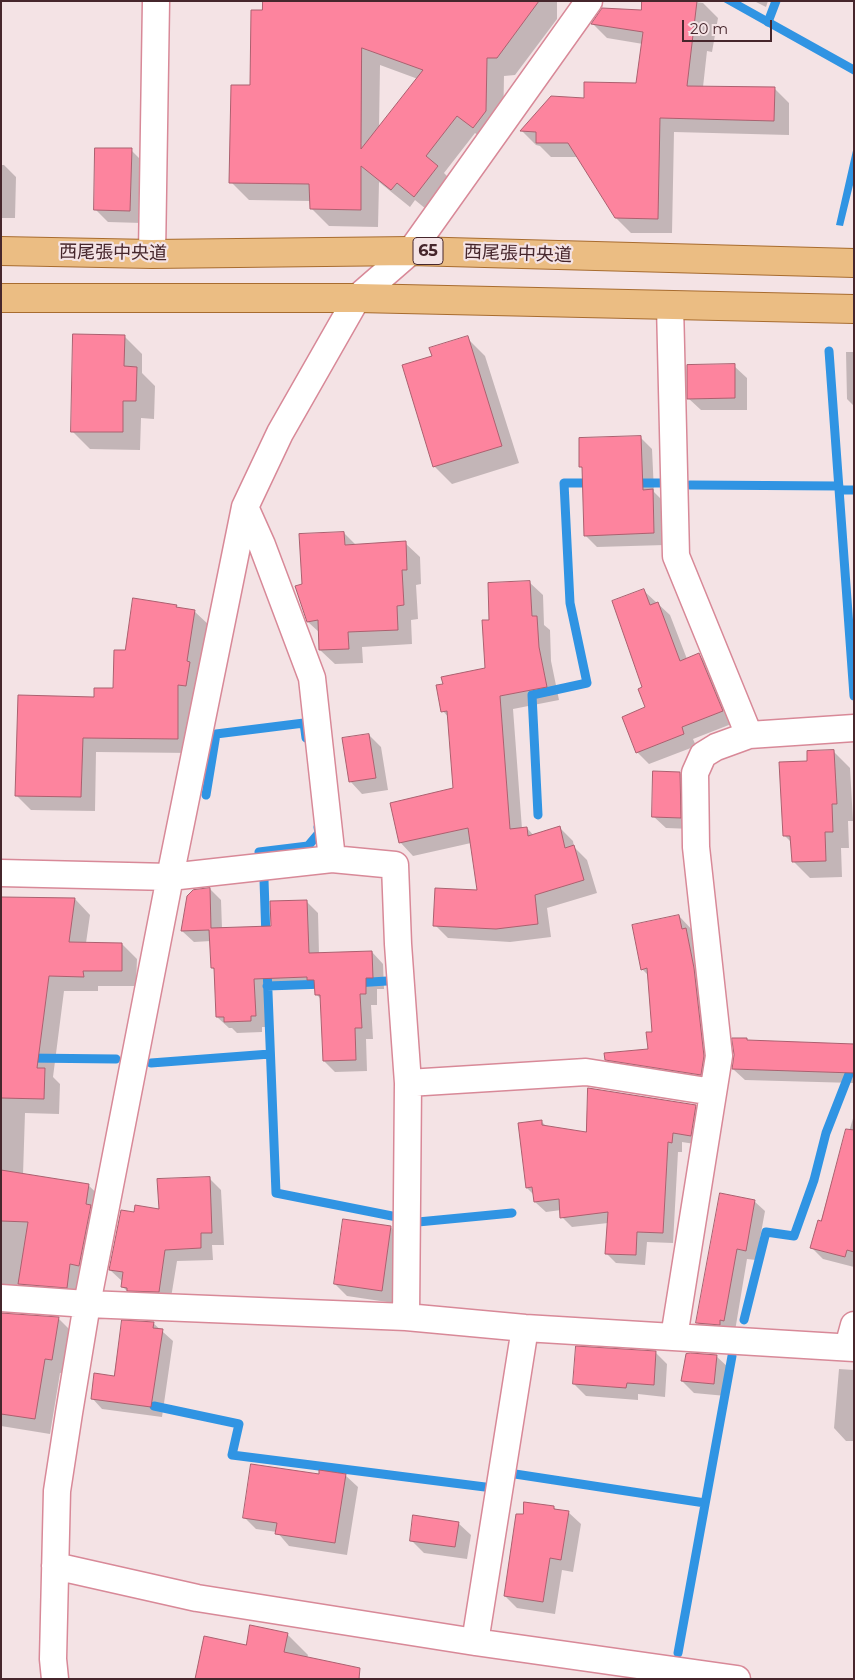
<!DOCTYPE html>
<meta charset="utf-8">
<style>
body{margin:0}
#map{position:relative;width:855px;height:1680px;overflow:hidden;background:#f4e3e5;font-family:Montserrat,sans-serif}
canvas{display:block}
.frame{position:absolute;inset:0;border:2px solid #46262c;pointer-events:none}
.scale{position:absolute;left:682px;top:20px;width:90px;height:22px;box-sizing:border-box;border:2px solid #46262c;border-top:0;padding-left:6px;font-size:15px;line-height:18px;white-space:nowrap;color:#46262c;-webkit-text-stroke:4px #f4e3e5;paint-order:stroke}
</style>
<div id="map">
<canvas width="855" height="1680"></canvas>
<div class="frame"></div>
<div class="scale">20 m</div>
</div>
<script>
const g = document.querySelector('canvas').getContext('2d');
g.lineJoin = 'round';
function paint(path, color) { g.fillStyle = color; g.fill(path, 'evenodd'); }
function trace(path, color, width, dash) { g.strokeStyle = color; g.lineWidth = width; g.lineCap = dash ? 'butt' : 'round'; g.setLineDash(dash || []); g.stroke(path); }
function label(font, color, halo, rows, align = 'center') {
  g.font = font + ' Montserrat,"Noto Sans JP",sans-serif'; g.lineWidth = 4.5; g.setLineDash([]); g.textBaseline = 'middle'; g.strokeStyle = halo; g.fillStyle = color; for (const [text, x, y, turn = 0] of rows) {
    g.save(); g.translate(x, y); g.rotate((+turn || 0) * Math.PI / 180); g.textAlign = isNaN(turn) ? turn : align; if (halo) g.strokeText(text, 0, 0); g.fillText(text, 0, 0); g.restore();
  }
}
paint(new Path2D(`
 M722,1H739L854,65V75Z
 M854,146V181L843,226L836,225Z`), '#3094e3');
paint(new Path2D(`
 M264,1H557V19L515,75L504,76L503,129L491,145L475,133L444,173L455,184L432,214L415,200L410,207L379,182L378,227L329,226L311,208V201L249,200L231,182L251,87L264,11ZM380,65L418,79L379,128Z
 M687,1L703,3L718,18L712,52L707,51L703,87L775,89L789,103V135L674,132L672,233H631L616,218L578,157H551L540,146L536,145L522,131L552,98L585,99L637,85L643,44L607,38L593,24Z
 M754,1H768L766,7Z
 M131,150L143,162L142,223L108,222L95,209Z
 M1,165H4L16,177L15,218H1Z
 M124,336L142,354V373L155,386L154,419L141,418L140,450L90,449L72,431Z
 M467,338L485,356L519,463L452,484L434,466L433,357Z
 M846,352H854V406L847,399Z
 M734,366L747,378V410H701L688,398Z
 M640,437L652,449L654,492L664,502L665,545L597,547L585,535L583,469L581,467Z
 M344,533L356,545L405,543L420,557L421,584L416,585L418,619L411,620L412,644L362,647L363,663L335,664L320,650V633L308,622L296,587L303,585Z
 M529,582L543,595L544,625L550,630L551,661L559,700L513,709L522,829L527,828L534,836L560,828L573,841L574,847L587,860L597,893L547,908L551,937L510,942L448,938L435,925L478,892L471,843L413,856L400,842L454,789L449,718L443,711L486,670L491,621Z
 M644,591L670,615L687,659L699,655L711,667L734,723L693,739L696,746L649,764L637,752L647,708L644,688Z
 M176,606L179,608L194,611L209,625L200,700L192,698V753L96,752L95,811L31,810L17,796L96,698L115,690Z
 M369,735L381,747L388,790L362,794L350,781Z
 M833,751L850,768L853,821H848L849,848H841L842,877L810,878L793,861L792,843L784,835L808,762Z
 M680,773L692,785V829L666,828L653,816Z
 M210,889L221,900L222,929L273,928L306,901L318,913L319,954L372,952L383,964L384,989H377V1005H371L373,1039H366L367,1071L335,1072L324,1061L322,1000L317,995L316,988L265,990L267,1027H262V1032L237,1033L232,1028H229L217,1017L216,971L212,968L211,941L194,942L182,931Z
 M1,898L75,899L90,915L86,943L122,944L137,959L136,986H98V991H64L53,1077L60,1084L59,1114L25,1113L23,1175L88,1185L104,1200L82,1302L3,1305L1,1312Z
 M679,916L694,932L716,1090L622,1075L606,1059L649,1050L654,1033L649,976L642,969Z
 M748,1042L854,1045V1083L745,1080L733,1069Z
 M695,1106L706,1116L701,1145L682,1142V1152H678L673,1243L647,1242L645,1265L616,1263L606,1253L608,1223L572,1227L562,1217L561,1210L546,1212L535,1202L534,1195L527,1188L541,1121L547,1127L587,1133Z
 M854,1115V1267L823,1259L812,1248L822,1222Z
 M209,1178L221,1190L224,1245H212L213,1260L177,1261L170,1304L134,1298L122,1286L123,1282L110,1270L135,1213L160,1211Z
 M754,1201L765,1211L756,1260L747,1259L735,1331L708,1333L698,1323Z
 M391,1227L403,1240L394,1303L347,1296L335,1284Z
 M1,1314L58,1318L74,1334L67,1374L60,1373L50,1434L1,1426Z
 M153,1323L173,1341L162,1417L102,1409L92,1398L115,1377Z
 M655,1352L667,1364L665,1397L638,1394V1400L586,1396L574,1384Z
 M716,1356L729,1368L726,1396L694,1393L682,1381Z
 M839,1369L854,1370V1441H846L834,1428Z
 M345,1475L358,1487L347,1555L289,1546L277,1532L256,1529L244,1517L320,1476Z
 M553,1507L557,1510L568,1512L581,1524L573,1572L562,1570L555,1614L517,1608L505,1596L524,1516Z
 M458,1523L471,1535L467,1559L424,1553L411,1540Z
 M287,1634L308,1655L307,1658L349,1667L361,1679H196L247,1646Z`), '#0003');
trace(new Path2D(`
 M768,22L776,1
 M829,351L854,696
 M632,483H660
 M690,485L839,486
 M839,490H854
 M206,795L216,734L304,723L306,738
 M538,815L532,695L587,683L570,603L564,483H594
 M259,852L308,846L319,833L318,827
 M264,880L266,938
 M267,968L276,1193L397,1217
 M355,983L387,981
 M267,986L325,984
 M26,1058L116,1059
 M151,1063L270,1054
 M418,1222L512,1213
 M744,1320L766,1232L794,1236L814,1180L826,1133L853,1064
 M154,1406L239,1424L232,1455L485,1487
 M515,1474L705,1503
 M678,1653L732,1356`), '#3094e3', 9);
const building = new Path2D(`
 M263,1H539L497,58H487L486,111L473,128L457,116L426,156L438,166L414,197L397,183L391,190L361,166V210L310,209L309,184L229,183L231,85H250L251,10H262ZM362,48L423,70L361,149V144Z
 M642,1H697L687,86L775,87L774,121L660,118L658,219L615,218L568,143H536V132L520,131L551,96L584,98V82L636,83L643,32L591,24L602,8L641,10Z
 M95,148H132L130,211L94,210Z
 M73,334L125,335L124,366L137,367L136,401H123V432H71Z
 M468,336L502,446L433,467L402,365L432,356L429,348Z
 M735,364V398L687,399V365Z
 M641,436L643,490L653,489L654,533L584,536L582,467H579V438Z
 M344,532L345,545L406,541L407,570H402L404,605L397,606L398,630L348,632L349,649L319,650L318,620L307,622L295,586L302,584L299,534Z
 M530,581L532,616H537L539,647L547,687L500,696L510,829L527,827L528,836L560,826L565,848L574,845L584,880L535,895L538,924L496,929L433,926L435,888L477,890L468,828L399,843L390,803L453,788L447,711L441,712L436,685L443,684L441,677L485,668L482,620H489L488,583Z
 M644,589L650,605L658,602L680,661L699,653L723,711L682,727L684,734L636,753L622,717L645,707L638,689L642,687L612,601Z
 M133,598L177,605L176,607L195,610L187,661L190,662L186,686L178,685V739L83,738L81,797L15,796L18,695L94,697V688H113L114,650H125Z
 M369,734L376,778L349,782L342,738Z
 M834,750L837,804H832L833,832H825L826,861L792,862L790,836H783L779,762L807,761V751Z
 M653,771L680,772L681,818L652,817Z
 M210,888L211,928L271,926L270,901L307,900L309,953L372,951L373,978H366V994H360L362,1028H355L356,1060L323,1061L320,995H315L314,980H307V977L254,979L256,1016H251V1021L224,1022V1017H216L214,968H211L209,930L181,931L187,896L193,890Z
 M1,897L75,898L69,942L122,943V971H83L84,977L49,976L37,1068H45L44,1099L1,1098Z
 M679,915L682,929L686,928L694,968L704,1056L701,1075L605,1060L604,1053L648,1049L646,1032H652L647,968L641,970L632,925Z
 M732,1038H747V1040L854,1044V1073L732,1069L734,1055Z
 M588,1088L696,1105L691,1136L673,1133L672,1143L668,1142L663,1233L637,1232L636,1255L605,1254L608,1212L560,1218L559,1199L534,1202L532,1187L526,1188L518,1123L542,1120V1125L586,1132Z
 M846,1129L854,1130V1252L847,1250L845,1257L810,1248L818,1220L821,1221Z
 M1,1170L89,1184L86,1204L91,1205L79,1266L70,1264L67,1288L18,1284L28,1222L1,1221Z
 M210,1177L212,1233H201V1248L165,1250L159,1292L127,1291V1288L121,1287L123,1272L109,1270L121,1210L134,1212L135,1205L159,1209L157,1179Z
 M720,1193L755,1200L746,1251L737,1249L724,1321L720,1320V1325L696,1323Z
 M343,1219L391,1226L382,1291L334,1284Z
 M1,1313L59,1317L52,1360L45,1359L35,1419L1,1414Z
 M122,1320L154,1322L153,1328L163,1329L151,1407L91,1399L94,1373L114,1376Z
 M576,1346L656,1351L654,1385L627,1383L626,1388L573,1384Z
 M691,1353L717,1355L714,1384L681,1381L686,1354Z
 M251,1464L319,1474V1470L346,1474L335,1543L275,1534L277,1523L243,1518Z
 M524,1502L554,1506V1509L569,1511L561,1560L550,1558L543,1602L504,1596L516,1514H523Z
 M413,1515L459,1522L455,1547L410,1541Z
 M250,1625L288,1633L284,1652L360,1668L359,1679H195L204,1636L246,1645Z`);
paint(building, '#fd849e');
trace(building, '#ab606f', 1);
const minor = new Path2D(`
 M152,254L156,1
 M670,305L676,556L749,735
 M245,507L262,545L312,678L332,859
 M1,873L170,877L332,859L395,865L398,944L408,1083L406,1317
 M408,1083L586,1072L713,1092
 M1,1298L87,1304L406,1317L525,1328L854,1348
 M674,1337L719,1056L696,847L695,773L703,755L716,747L749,735L854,728
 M848,1347L854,1325
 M55,1566L197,1598L475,1642L737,1679
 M475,1642L525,1328
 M55,1679L53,1659L57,1491L69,1413L87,1304L170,877L245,507L280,433L357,298L411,251L589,1`);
const primary = new Path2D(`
 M1,251L152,254L411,251L854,263
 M1,298H357L854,309`);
trace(minor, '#d88998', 29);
trace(primary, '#a86c2f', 30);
trace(minor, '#fff', 26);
trace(primary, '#ebbd83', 28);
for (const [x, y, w] of [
 [428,251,30]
]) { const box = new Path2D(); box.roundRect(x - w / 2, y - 13.5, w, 27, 4); g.fillStyle = '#f4e3e5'; g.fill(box); trace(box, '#46262c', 1); }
label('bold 16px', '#46262c', null, [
 ["65",428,251]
]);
label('18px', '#46262c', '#f4e3e5', [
 ["西尾張中央道",113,253,1],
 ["西尾張中央道",518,254,2]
]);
</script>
